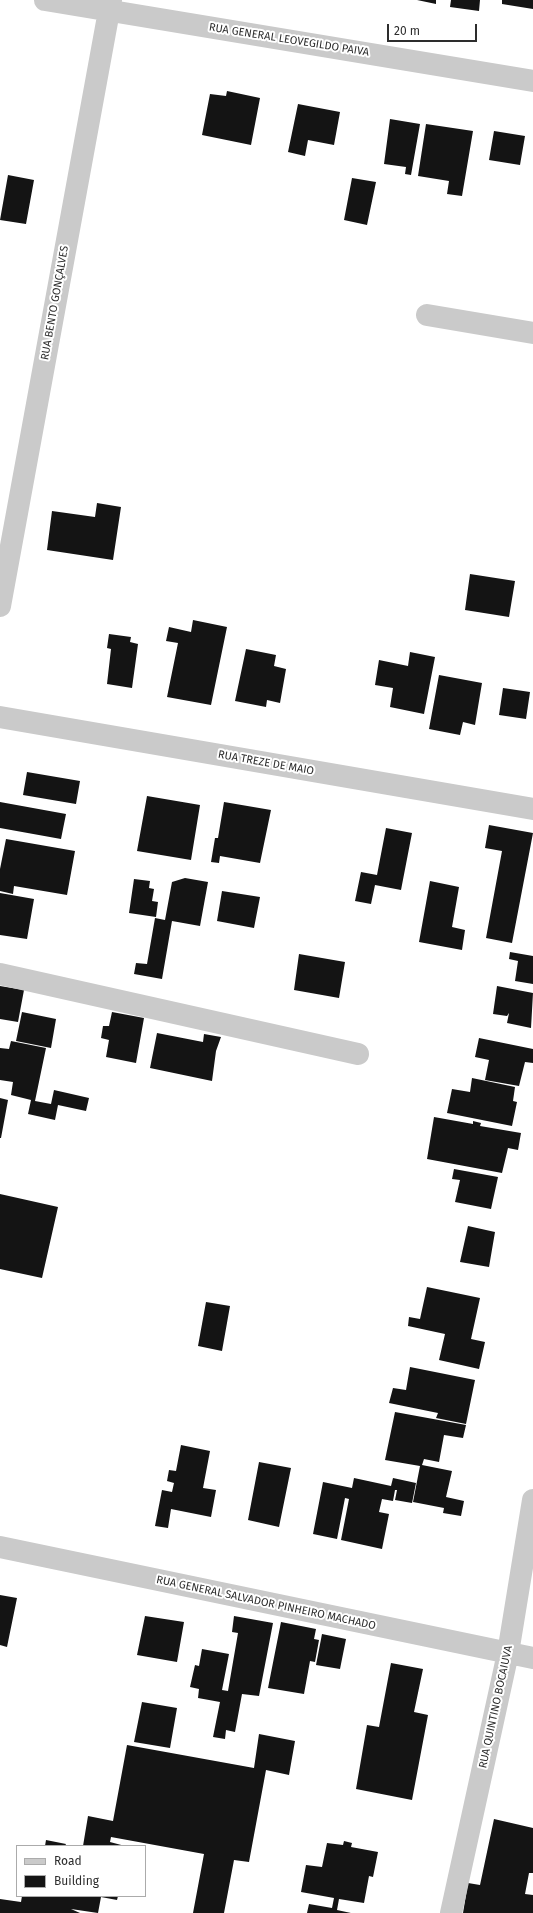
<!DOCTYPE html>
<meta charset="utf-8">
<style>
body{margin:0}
#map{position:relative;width:533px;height:1913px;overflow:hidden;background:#fff;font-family:"Fira Sans",sans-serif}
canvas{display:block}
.legend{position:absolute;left:16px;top:1845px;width:130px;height:52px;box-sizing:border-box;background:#fff;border:1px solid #ababab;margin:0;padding:5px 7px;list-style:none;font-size:12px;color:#2d2d2d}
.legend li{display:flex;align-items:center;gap:8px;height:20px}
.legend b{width:20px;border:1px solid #ababab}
.scale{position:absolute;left:387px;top:24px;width:90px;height:18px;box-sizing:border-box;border:2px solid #2d2d2d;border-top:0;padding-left:5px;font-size:12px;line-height:14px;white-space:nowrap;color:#2d2d2d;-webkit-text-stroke:3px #fff;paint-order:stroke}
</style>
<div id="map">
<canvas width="533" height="1913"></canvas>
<ul class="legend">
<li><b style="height:5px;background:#cacaca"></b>Road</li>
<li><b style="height:11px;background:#141414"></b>Building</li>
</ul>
<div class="scale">20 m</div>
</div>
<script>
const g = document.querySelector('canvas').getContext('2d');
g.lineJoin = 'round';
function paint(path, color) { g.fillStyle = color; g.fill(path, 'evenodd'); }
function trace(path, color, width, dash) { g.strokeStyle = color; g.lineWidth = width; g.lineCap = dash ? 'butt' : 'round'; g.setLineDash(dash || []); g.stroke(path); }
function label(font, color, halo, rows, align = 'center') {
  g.font = font + ' "Fira Sans",sans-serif'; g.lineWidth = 4; g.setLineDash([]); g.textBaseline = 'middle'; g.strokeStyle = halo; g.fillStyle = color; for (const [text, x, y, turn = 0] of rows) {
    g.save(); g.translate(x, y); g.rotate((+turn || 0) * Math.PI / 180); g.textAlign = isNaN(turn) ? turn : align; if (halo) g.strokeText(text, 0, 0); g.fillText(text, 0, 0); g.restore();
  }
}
paint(new Path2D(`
 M417,0H436V4Z
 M451,0H480L479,11L450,7Z
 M502,0H533V9L502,4Z
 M227,91L260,98L251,145L202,135L210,94L226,96Z
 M298,104L340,112L334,145L308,140L305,156L288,152Z
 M390,119L420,124L411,175L405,174L406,167L384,164Z
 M426,124L473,131L462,196L447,194L449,181L418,176Z
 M494,131L525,136L520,165L489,160Z
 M8,175L34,180L26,224L0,220Z
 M352,178L376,182L367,225L344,220Z
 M97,503L121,507L113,560L47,550L52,511L95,517Z
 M470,574L515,581L509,617L465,610Z
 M193,620L227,627L211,705L167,697L178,643L166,641L169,627L191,632Z
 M109,634L131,637L130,642L138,644L132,688L107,684L111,649L107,648Z
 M246,649L276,655L274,666L286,669L280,703L267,700L266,707L235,701Z
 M410,652L435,657L424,714L390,707L393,688L375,685L379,660L408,666Z
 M439,675L482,683L475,725L463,722L460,735L429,729Z
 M503,688L530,692L526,719L499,715Z
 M27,772L80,781L76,804L23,795Z
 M147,796L200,805L191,860L137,851Z
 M0,802L66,814L61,839L0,828Z
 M224,802L271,810L260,863L220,856L219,863L211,862L215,838H218Z
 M489,825L533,833L512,943L486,938L502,851L485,848Z
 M386,828L412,833L401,890L375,885L371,904L355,901L361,872L377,875Z
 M6,839L75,851L67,895L14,886L13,894L0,891V869Z
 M185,878L208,882L200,926L172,921L162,979L134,974L136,963L147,964L155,918L165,920L172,882Z
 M134,879L150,881L149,888L154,889L152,901L158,902L156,917L129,913Z
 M430,881L459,887L452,927L465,930L462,950L419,942Z
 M222,891L260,897L254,928L217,921Z
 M0,893L34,899L27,939L0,935Z
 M510,952L533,956V984L515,981L518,961L509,959Z
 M299,954L345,962L339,998L294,990Z
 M0,986L24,990L18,1022L0,1019Z
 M497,986L533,993L531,1028L507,1023L509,1013L507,1016L493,1014Z
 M22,1012L56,1019L51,1048L16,1041Z
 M112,1012L144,1018L136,1063L106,1057L109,1040L101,1038L103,1026H109Z
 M157,1033L203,1042L204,1034L221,1037L216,1051L212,1081L150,1068Z
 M479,1038L533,1049V1063L525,1062L519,1086L485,1080L489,1060L475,1057Z
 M11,1041L46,1048L35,1101L51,1104L54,1090L89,1098L86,1111L58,1105L55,1120L28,1114L31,1100L11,1095L13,1082L0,1080V1048L9,1049Z
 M472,1078L515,1087L513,1101L517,1102L512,1126L447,1113L452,1089L470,1092Z
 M0,1098L8,1100L1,1138H0Z
 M434,1117L473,1124V1121L481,1123L480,1126L521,1133L518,1150L508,1148L502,1173L427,1159Z
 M454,1169L498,1177L491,1209L455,1202L460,1180L452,1179Z
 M0,1194L58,1207L42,1278L0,1269Z
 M468,1226L495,1232L489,1267L460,1262Z
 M427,1287L480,1298L471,1339L485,1342L479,1369L439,1360L445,1334L408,1326L409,1317L420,1319Z
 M206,1302L230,1306L222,1351L198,1346Z
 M410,1367L475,1380L466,1424L436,1418L438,1413L389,1403L393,1388L406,1390Z
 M395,1412L466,1425L463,1438L444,1435L439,1462L424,1459L422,1465L452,1471L446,1497L464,1501L461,1516L443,1513L444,1508L413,1502L420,1466L385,1460Z
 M181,1445L210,1451L203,1488L216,1490L211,1517L171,1509L168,1528L155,1526L162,1490L172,1492L174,1483L167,1481L169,1470L176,1471Z
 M259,1462L291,1468L279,1527L248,1520Z
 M354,1478L391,1486L393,1478L416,1483L412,1503L395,1500L397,1490H395L393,1501L382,1499L379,1512L389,1514L382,1549L341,1540L349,1499L345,1498L337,1539L313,1534L323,1482L352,1488Z
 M0,1595L17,1598L7,1647L0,1645Z
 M145,1616L184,1622L177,1662L137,1655Z
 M234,1616L273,1623L259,1696L242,1694L235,1732L226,1730L225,1739L213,1737L220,1702L198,1698L199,1689L190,1687L195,1665L199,1666L202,1649L229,1654L222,1690L228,1691L238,1633L232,1632Z
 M281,1622L316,1629L314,1639L319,1640L315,1662L310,1661L304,1694L268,1688Z
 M322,1634L346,1639L340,1669L316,1665Z
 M391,1663L423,1669L414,1712L428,1715L412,1800L356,1789L367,1725L379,1727Z
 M142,1702L177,1708L170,1748L134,1742Z
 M259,1734L295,1741L289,1775L266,1770L249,1862L234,1860L224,1913H193L204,1854L111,1837L110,1842L125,1846H83L88,1816L113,1821L127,1745L254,1768Z
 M494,1819L533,1828V1873H529L525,1894L533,1895V1913H463L468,1883L480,1885Z
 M46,1840L66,1844L65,1846H45Z
 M344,1841L352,1843L351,1847L378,1852L373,1877L369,1876L364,1903L339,1899L337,1910L351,1913H307L309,1904L332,1908L334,1898L301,1892L306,1865L322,1867L327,1843L343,1845Z
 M22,1896H118L117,1900L101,1897L98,1913L71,1909L80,1913H0V1899L21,1902Z`), '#141414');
trace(new Path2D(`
 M45,0L533,81
 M427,315L533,333
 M0,606L111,0
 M0,717L533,809
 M0,974L358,1054
 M0,1547L533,1658
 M451,1913L508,1653L533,1500`), '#cacaca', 22);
label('11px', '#2d2d2d', '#fff', [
 ["RUA GENERAL LEOVEGILDO PAIVA",289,40,9],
 ["RUA BENTO GONÇALVES",55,303,-80],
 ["RUA TREZE DE MAIO",266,763,10],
 ["RUA GENERAL SALVADOR PINHEIRO MACHADO",266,1603,12],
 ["RUA QUINTINO BOCAIUVA",496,1707,-78]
]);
</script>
